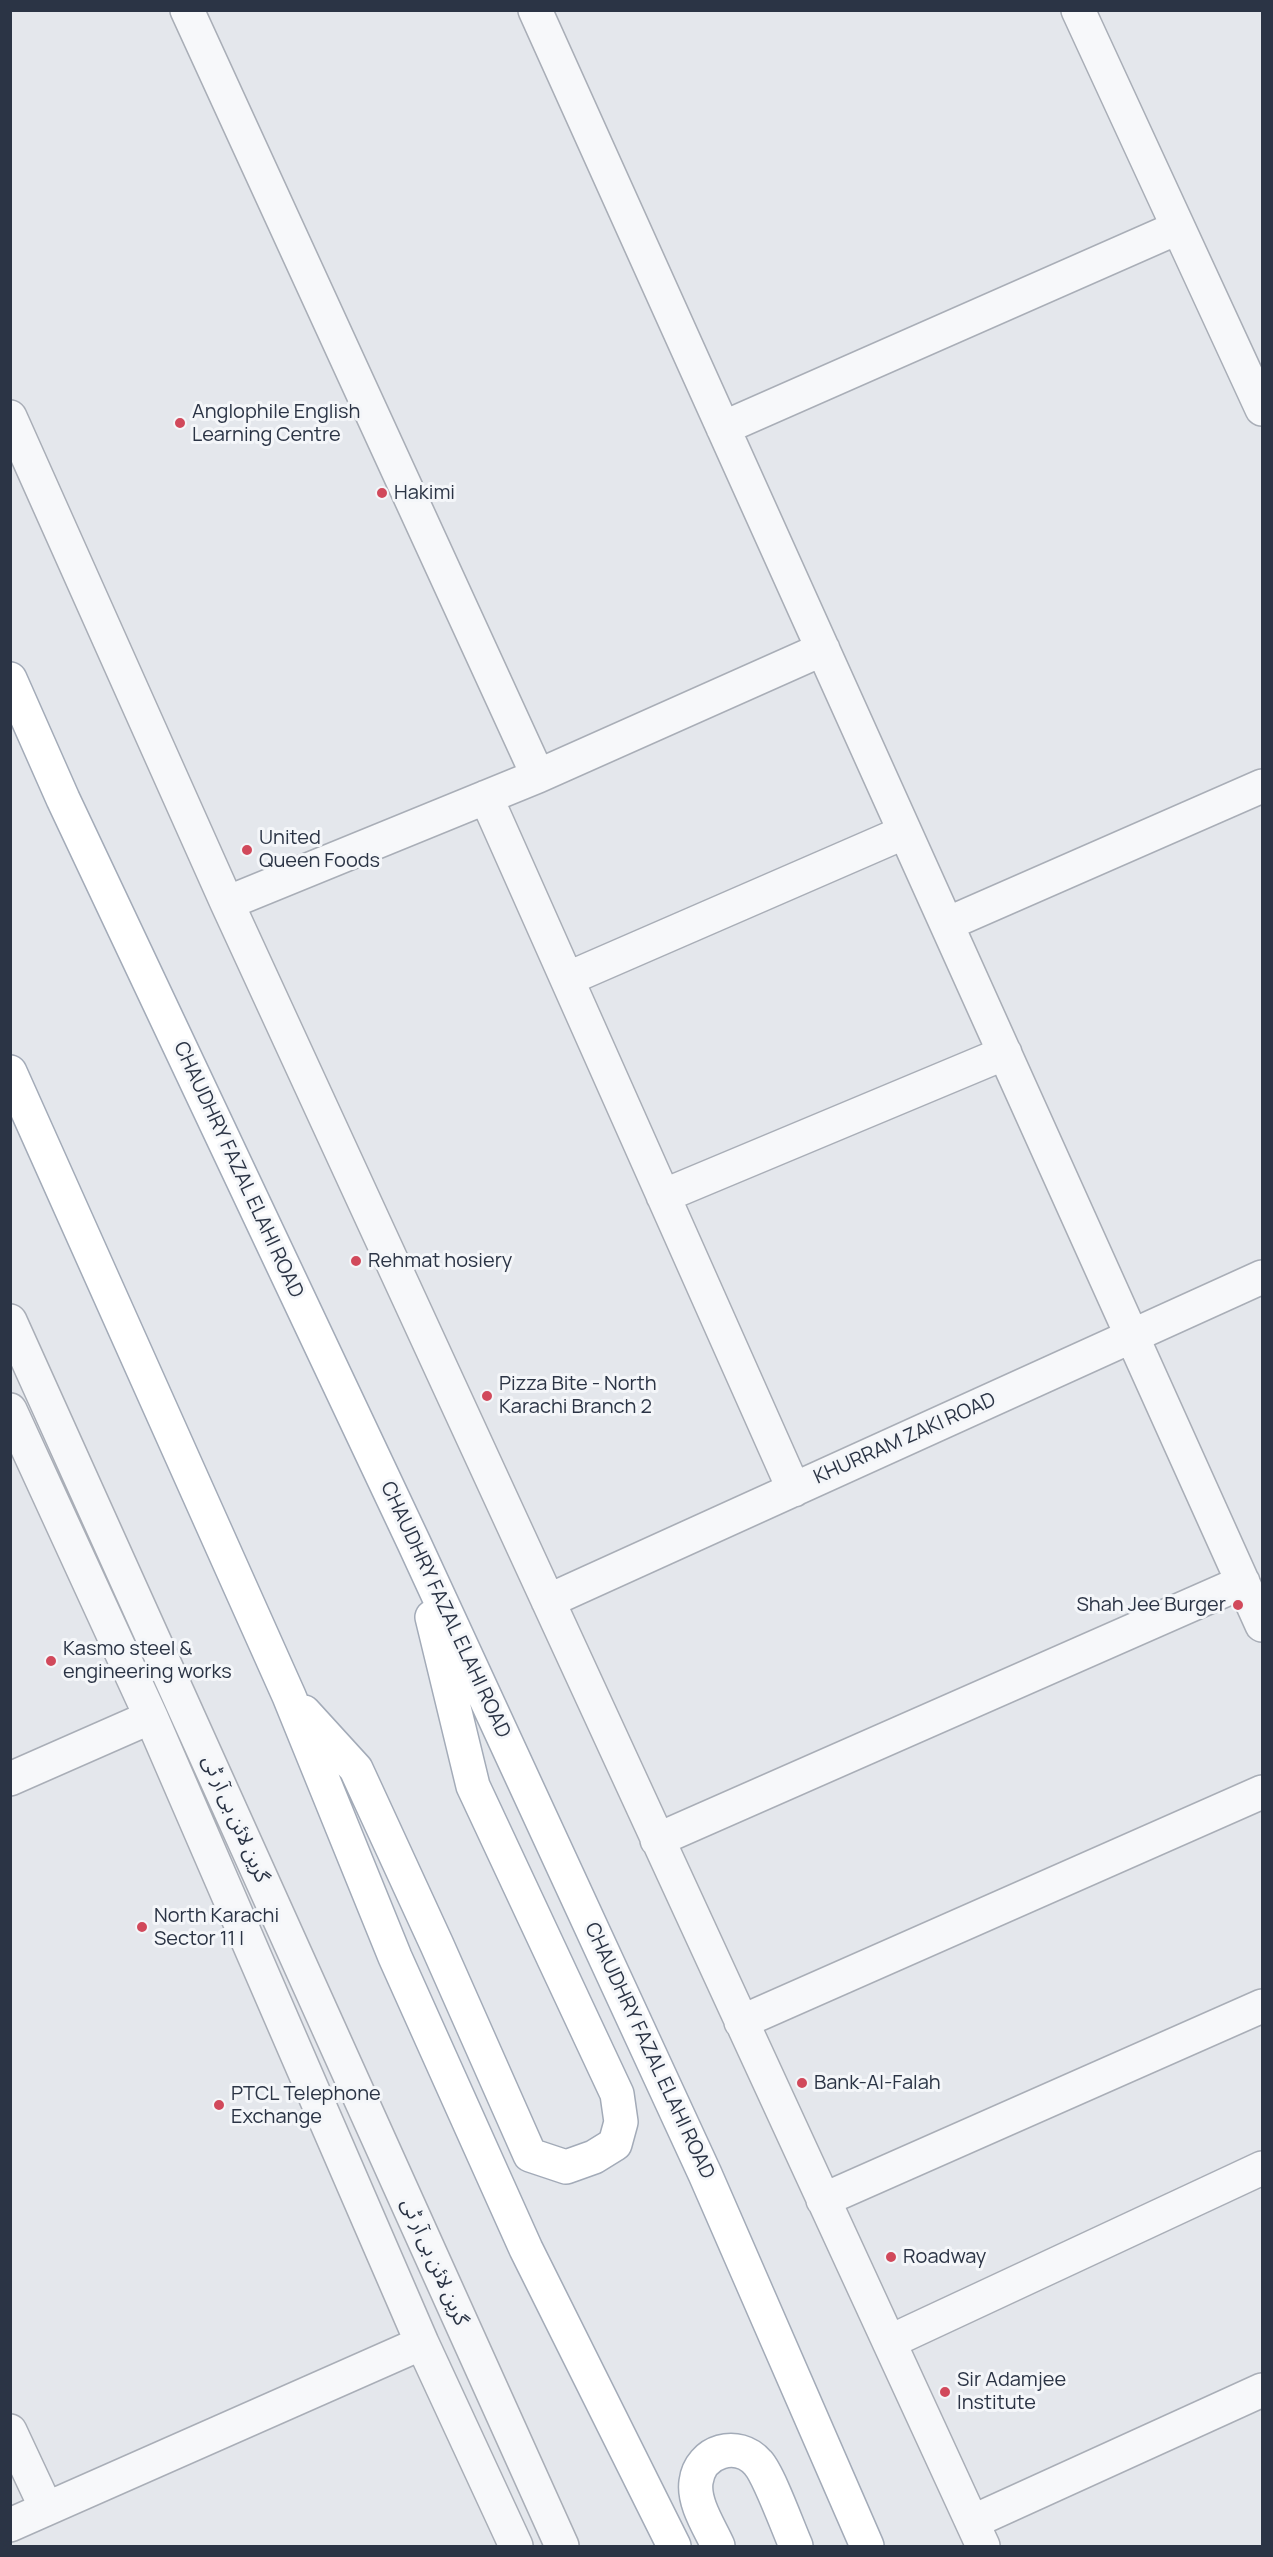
<!DOCTYPE html>
<meta charset="utf-8">
<style>
body{margin:0}
#map{position:relative;width:1273px;height:2557px;overflow:hidden;background:#e4e7ec;font-family:Manrope,sans-serif}
canvas{display:block}
.frame{position:absolute;inset:0;border:12px solid #2b3445;pointer-events:none}
</style>
<div id="map">
<canvas width="1273" height="2557"></canvas>
<div class="frame"></div>
</div>
<script>
const g = document.querySelector('canvas').getContext('2d');
g.lineJoin = 'round';
function trace(path, color, width, dash) { g.strokeStyle = color; g.lineWidth = width; g.lineCap = dash ? 'butt' : 'round'; g.setLineDash(dash || []); g.stroke(path); }
function label(font, color, halo, rows, align = 'center') {
  g.font = font + ' Manrope,"Noto Sans Arabic",sans-serif'; g.lineWidth = 6; g.setLineDash([]); g.textBaseline = 'middle'; g.strokeStyle = halo; g.fillStyle = color; for (const [text, x, y, turn = 0] of rows) {
    g.save(); g.translate(x, y); g.rotate((+turn || 0) * Math.PI / 180); g.textAlign = isNaN(turn) ? turn : align; if (halo) g.strokeText(text, 0, 0); g.fillText(text, 0, 0); g.restore();
  }
}
const minor = new Path2D(`
 M187,10L538,776
 M535,10L1262,1625
 M1078,10L1262,409
 M10,417L227,903L983,2546
 M723,428L1177,228
 M486,797L794,1490
 M227,903L538,776L823,649
 M947,924L1262,786
 M567,979L905,832
 M663,1196L1005,1053
 M10,1321L562,2546
 M10,1410L151,1717L422,2343L516,2546
 M548,1601L1262,1277
 M10,1779L151,1717
 M657,1840L1243,1582
 M741,2022L1262,1792
 M823,2200L1262,2006
 M889,2342L1262,2168
 M10,2431L46,2508
 M972,2522L1262,2390
 M10,2525L422,2343`);
const major = new Path2D(`
 M10,679L63,799L414,1543L705,2174L867,2546
 M10,1072L289,1696L395,1957L526,2249L674,2546
 M304,1712L356,1769L437,1945L530,2155L566,2167L594,2157L615,2144L621,2122L617,2094L473,1786L432,1617
 M718,2546C710,2528 693,2503 696,2482C700,2450 738,2440 758,2463C769,2475 788,2528 796,2546`);
trace(minor, '#a9aeb7', 36);
trace(major, '#a3abb8', 36);
trace(minor, '#f7f8fa', 33);
trace(major, '#fff', 33);
for (const [x, y, r, color] of [
 [180,423,6,"#d1495b"],
 [382,493,6,"#d1495b"],
 [247,850,6,"#d1495b"],
 [356,1261,6,"#d1495b"],
 [487,1396,6,"#d1495b"],
 [1238,1605,6,"#d1495b"],
 [51,1661,6,"#d1495b"],
 [142,1927,6,"#d1495b"],
 [802,2083,6,"#d1495b"],
 [219,2105,6,"#d1495b"],
 [891,2257,6,"#d1495b"],
 [945,2392,6,"#d1495b"]
]) { const dot = new Path2D(); dot.arc(x, y, r, 0, 2 * Math.PI); g.fillStyle = color; g.fill(dot); trace(dot, '#f4f6f9', 2); }
label('20px', '#2b3445', '#f4f6f9', [
 ["Anglophile English",192,412],
 ["Learning Centre",192,435],
 ["Hakimi",394,493],
 ["United",259,838],
 ["Queen Foods",259,861],
 ["Rehmat hosiery",368,1261],
 ["Pizza Bite - North",499,1384],
 ["Karachi Branch 2",499,1407],
 ["Shah Jee Burger",1226,1605,"right"],
 ["Kasmo steel &",63,1649],
 ["engineering works",63,1672],
 ["North Karachi",154,1916],
 ["Sector 11 I",154,1939],
 ["Bank-Al-Falah",814,2083],
 ["PTCL Telephone",231,2094],
 ["Exchange",231,2117],
 ["Roadway",903,2257],
 ["Sir Adamjee",957,2380],
 ["Institute",957,2403]
], 'left');
label('20px', '#2b3445', '#f4f6f9', [
 ["CHAUDHRY FAZAL ELAHI ROAD",238,1170,65],
 ["KHURRAM ZAKI ROAD",905,1439,-24],
 ["CHAUDHRY FAZAL ELAHI ROAD",445,1610,65],
 ["گرین لائن بی آر ٹی",235,1819,66],
 ["CHAUDHRY FAZAL ELAHI ROAD",649,2051,65],
 ["گرین لائن بی آر ٹی",434,2262,66]
]);
</script>
